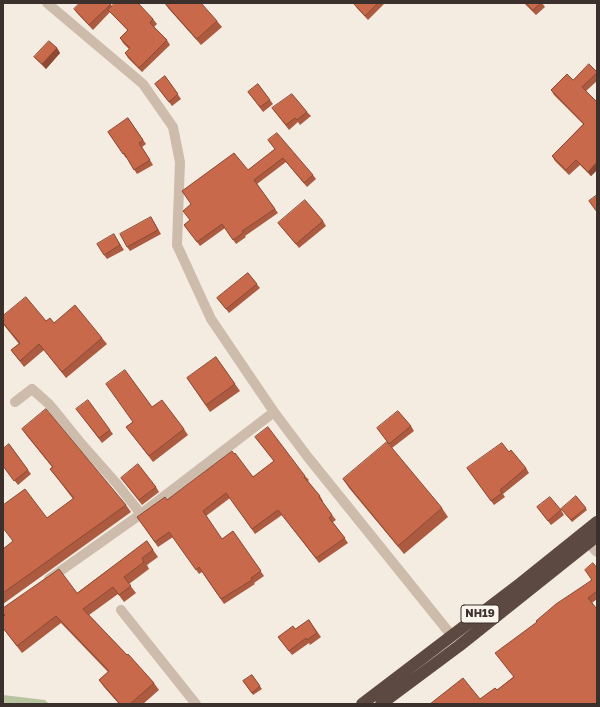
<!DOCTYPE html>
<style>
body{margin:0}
#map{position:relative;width:600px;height:707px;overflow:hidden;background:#f4ebe1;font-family:"Golos Text",sans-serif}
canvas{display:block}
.frame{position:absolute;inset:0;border:4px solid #3b302b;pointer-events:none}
</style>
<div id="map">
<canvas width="600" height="707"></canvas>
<div class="frame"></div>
</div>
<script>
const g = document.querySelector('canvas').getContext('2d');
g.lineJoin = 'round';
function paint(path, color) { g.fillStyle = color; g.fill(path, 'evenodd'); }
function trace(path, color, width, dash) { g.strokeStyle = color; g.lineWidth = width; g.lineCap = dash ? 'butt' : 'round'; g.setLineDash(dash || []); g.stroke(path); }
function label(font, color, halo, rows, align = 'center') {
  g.font = font + ' "Golos Text",sans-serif'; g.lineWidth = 3; g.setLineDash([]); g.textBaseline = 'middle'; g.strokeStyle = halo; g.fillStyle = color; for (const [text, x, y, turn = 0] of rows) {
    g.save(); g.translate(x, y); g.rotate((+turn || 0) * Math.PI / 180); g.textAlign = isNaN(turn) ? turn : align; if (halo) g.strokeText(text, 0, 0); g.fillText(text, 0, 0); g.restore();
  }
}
paint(new Path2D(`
 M3,695L45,700L49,704H3Z`), '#b8c4a0');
trace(new Path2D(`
 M47,3L143,84L173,127L180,162L177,245L211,319L274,412L307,456L452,636
 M15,402L32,389L49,404L79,441L117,484L141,514
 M588,543L597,552
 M49,579L141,514L274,412
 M121,610L196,704`), '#cdbbac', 10);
trace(new Path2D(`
 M362,704L521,583L597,522
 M381,704L459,646L597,536`), '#5c4a42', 12);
paint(new Path2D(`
 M109,3L112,6L153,19L157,24L154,27L167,40L170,45L142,72L128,58L125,53L129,49L123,43L120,38L128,31L110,12L93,30L77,13L74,9Z
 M165,3L217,21L222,27L201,45L168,8Z
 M355,3H385L368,20L357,8L354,4Z
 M524,3H542L545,7L536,15Z
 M57,48L60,53L46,69L34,57Z
 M597,72V81L586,91L597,102V170L591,176L580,165L569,175L555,161L552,156L583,124L554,95L551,90L573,80Z
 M165,76L181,99L172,106L155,84Z
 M258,84L273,104L263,112L248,92Z
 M272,108L307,112L311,116L300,125L298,122L289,130Z
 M128,118L146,144L142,147L153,165L137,174L127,158H126L108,132Z
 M268,140L313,175L316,179L307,187L286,162L257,184L278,213L245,236L246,237L236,244L225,228L200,246L184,225L248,170L275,149Z
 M323,221L326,226L299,248L278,223Z
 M154,222L161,234L130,251L127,247Z
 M117,239L124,250L107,259L104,255Z
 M248,273L260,288L229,313L217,298Z
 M3,316L54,323L102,338L107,344L66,378L44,350L24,367L11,350L19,344L3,324Z
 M216,357L240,391L210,412L187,378Z
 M152,407L184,429L188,435L153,462L126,427Z
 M80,414L110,430L113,434L102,443Z
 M411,426L414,431L392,448L377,428Z
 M22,429L126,505L131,512L3,604V549L47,518L73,499L50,469L52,467L27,436Z
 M255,437L305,476L309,480L308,481L320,496L323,501L322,502L336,520L333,522L348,543L319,563L282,515L255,534L230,498L206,516L222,539L233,531L264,576L254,583L255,584L224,604L202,572L199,574L173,537L158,547L137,517L167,500L234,454L253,477L274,461Z
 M9,444L31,474L18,485L3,466Z
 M509,452L526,468L529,473L503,494L505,497L494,505L467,468Z
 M121,478L156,487L159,492L142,505Z
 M343,479L442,508L448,517L404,554L349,488Z
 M576,496L587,510L572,522L563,511Z
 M537,507L561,510L564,515L551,525Z
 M147,541L158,557L147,565L149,569L129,584L136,593L124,602L118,594L89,615L154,683L159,690L143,704H119L104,687L99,680L108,672L61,623L22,653L3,628L5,615L3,613L77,593Z
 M597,568V599L592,603L597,704H430L480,699L497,690L513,677L591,580Z
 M309,620L321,637L310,645L309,643L292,655L278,637L295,629Z
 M252,675L262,689L253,695L243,681Z`), '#ac5a40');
paint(new Path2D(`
 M57,48L60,53L46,69L42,64Z
 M597,162V170L591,176L588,172Z`), '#8c4a34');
const building = new Path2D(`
 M80,3H109L111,4L89,25L74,9Z
 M115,3H138L153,19L150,23L167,40L139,68L125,53L130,48L120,38L128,30L108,10Z
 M165,3H201L217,21L197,39Z
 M355,3H378L365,16L354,4Z
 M526,3H541L533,10Z
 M49,41L57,48L42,64L34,57Z
 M589,64L597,72V73L582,87L597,102V162L588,172L576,160L566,170L552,156L584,124L551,90L567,74L573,80Z
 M165,76L178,94L169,102L155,84Z
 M258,84L270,100L260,107L248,92Z
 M292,94L307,112L297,120L295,118L286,125L272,108Z
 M128,118L143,140L139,143L150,160L134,170L124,153L123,154L108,132Z
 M277,133L313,175L304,183L283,158L254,180L275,209L242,231L243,233L233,240L222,224L197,242L184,225L190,220L183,211L191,204L182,191L234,153L248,170L275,149L268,140Z
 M597,195V212L589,201Z
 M305,200L323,221L296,244L278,223Z
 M151,217L158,230L127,247L120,234Z
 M114,234L120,245L104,255L97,244Z
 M248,273L257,284L226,309L217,298Z
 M26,297L46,321L50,318L54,323L75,305L102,338L62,372L39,344L20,361L11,350L20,343L3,323V316Z
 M216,357L235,384L206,405L187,378Z
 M125,370L152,407L162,400L184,429L149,456L126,427L133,422L106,384Z
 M88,400L110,430L99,438L76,409Z
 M46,409L126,505L3,593V549L13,541L3,528V505L25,489L47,518L74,498L50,469L53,467L22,429Z
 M398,411L411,426L389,444L377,428Z
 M268,427L305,476L304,477L320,496L319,497L332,515L329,518L345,538L316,558L278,510L252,529L226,493L203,511L222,539L233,531L261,571L251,578L252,580L221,599L199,567L196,570L169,532L155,542L137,517L165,497L167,500L232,451L234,454L235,453L253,477L274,461L255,437Z
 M387,442L442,508L398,546L343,479Z
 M502,443L509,452L511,450L526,468L500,490L502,493L491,501L467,468Z
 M9,444L28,470L14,481L3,466V449Z
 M138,464L156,487L139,500L121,478Z
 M576,496L586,508L571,520L561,509Z
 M550,497L561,510L548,521L537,507Z
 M147,541L153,550L142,558L144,562L124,577L131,586L119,595L113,587L83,609L127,655L128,654L154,683L130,704H120L99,680L109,671L56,616L17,646L3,628V617L5,615L3,613V608L59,569L77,593Z
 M593,563L597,568V591L588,598L597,609V704H481L480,703V704H430L463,678L480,699L495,688L497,690L514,677L495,653L537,622L536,621L556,604L592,580L585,570Z
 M309,620L317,633L307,640L306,638L289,651L278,637L293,626L295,629Z
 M252,675L260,686L252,693L243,681Z`);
paint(building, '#c8694b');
trace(building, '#8c4a34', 1);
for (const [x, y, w] of [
 [480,614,38]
]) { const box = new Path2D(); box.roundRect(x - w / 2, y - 9, w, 18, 3); g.fillStyle = '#fbf5ee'; g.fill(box); trace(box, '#3b302b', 1); }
label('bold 11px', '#3b302b', null, [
 ["NH19",480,614]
]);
</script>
